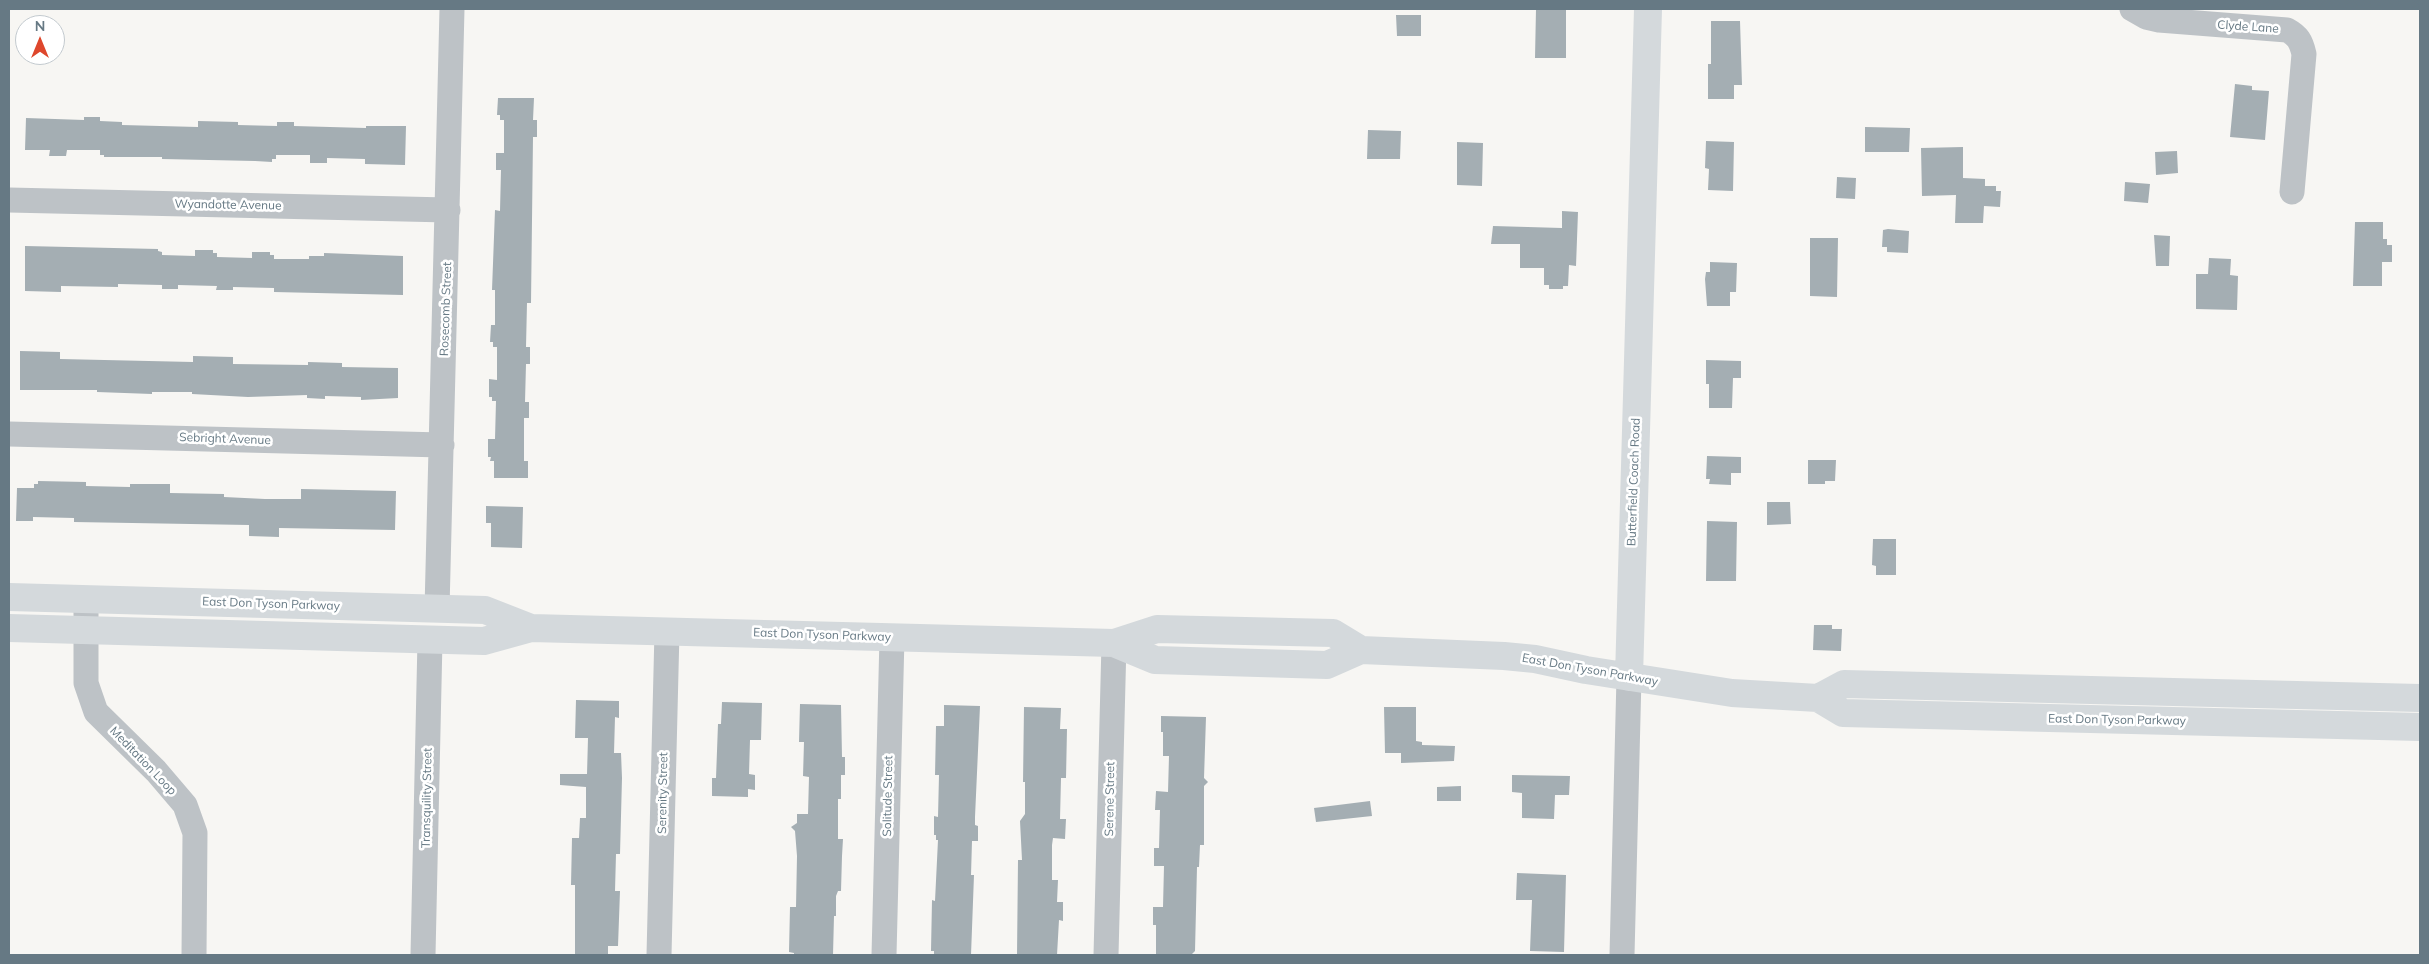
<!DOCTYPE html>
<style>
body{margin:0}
#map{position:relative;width:2429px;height:964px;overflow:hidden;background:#f7f6f3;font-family:Mulish,sans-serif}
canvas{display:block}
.frame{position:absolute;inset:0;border:10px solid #667984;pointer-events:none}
.north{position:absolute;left:15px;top:15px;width:50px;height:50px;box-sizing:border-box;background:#fff;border:1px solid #c2c9ce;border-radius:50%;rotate:0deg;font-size:14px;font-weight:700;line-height:20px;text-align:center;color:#667984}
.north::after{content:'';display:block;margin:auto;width:18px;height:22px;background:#de472c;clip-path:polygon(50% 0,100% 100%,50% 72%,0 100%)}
</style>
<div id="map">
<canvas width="2429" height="964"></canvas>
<div class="frame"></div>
<div class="north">N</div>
</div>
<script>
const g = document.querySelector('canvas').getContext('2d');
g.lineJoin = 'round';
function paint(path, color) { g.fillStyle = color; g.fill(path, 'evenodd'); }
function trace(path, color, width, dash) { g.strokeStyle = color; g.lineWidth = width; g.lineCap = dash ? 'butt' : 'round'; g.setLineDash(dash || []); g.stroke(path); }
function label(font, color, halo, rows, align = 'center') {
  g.font = font + ' Mulish,sans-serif'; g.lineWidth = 5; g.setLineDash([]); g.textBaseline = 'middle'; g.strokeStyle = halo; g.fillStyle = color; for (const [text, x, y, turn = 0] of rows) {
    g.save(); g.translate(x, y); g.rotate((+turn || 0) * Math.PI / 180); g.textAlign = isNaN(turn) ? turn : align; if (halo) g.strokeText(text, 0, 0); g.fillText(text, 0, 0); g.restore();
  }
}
paint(new Path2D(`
 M1536,9H1566V58H1535Z
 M1396,15H1421V36H1397Z
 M1711,21H1740L1742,85H1734V99H1708V64H1711Z
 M2235,84L2252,86V90L2269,91L2265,140L2230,137Z
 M498,98H534L533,120H537V137H533L531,303H527L526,347H530V364H526L525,402H529V418H524V461H528V478H494V461H490L491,457H488V439H495L496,401H492V397H489V379L497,380V347H493V342H490L491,325H495V290H492L495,210L500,211L501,170H496V153H504V120H500V115H497Z
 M84,117H100V121L122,122V125L198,127V121L238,122V125L277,126V122H294V126L366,128V126H406L405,165L365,164V159L327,158V163H310V155H276V159H272V162L255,161L162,159V157H104V155H100V150H67L66,156H49L50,150H25L26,118L84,120Z
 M1865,127L1910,128L1909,152H1865Z
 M1368,130L1401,131L1400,159H1367Z
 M1706,141L1734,142L1733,191L1708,190L1709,169L1705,168Z
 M1457,142L1483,143L1482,186L1457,185Z
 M1963,147V178L1985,179V186H1996V191H2001L2000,207L1984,206L1983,223H1955L1956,195L1922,196L1921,148Z
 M2177,151L2178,173L2156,175L2155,152Z
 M1837,177L1856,178L1855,199L1836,198Z
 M2125,182L2150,184L2148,203L2124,201Z
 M1562,211L1578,212L1576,266L1569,265L1568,286H1563V289H1549V285H1544V268H1520V244H1491L1493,226L1562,228Z
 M2355,222H2383V239H2387V245H2392V262H2382V286H2353Z
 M1888,229L1909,231L1908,253L1887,252V247H1882L1883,230Z
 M2154,235L2170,236L2169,266H2156Z
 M1810,238H1838L1837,297L1810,296Z
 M25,246L158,249V251L162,252V255L195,256V250H213V253H217V257L252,258V252H270V255H274V259H309V256H324V253L403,256V295L274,292V288L233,287V290H216L217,286L178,285V289H162V285L118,284V287L61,286V292L25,291Z
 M2209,258L2231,259L2230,275L2238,276L2237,310L2196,309V274H2208Z
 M1710,262L1737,263L1736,292H1730V306H1707L1705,279L1706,272H1710Z
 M20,351L60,352V359L193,362V356L233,357V364L308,365V362L342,363V367L398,368V398L361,400V397L325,396V399L307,398V395L248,397L192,394V392H152V394L97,392V390H20Z
 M1706,360L1741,361V378H1733L1732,408H1709V384H1706Z
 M1707,456L1741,457V473H1731V485L1709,484L1710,479H1706Z
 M1808,460H1836L1835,481H1825V484H1808Z
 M38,481L86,482V486L130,487V484H170V493L224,494V497L265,499H301V489L396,491L395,530L279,528V537L249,536V525L74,522V518L33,517V521H16L17,488H34V484H38Z
 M1767,502H1790L1791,524L1767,525Z
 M486,506L523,507L522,548L491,547V523H486Z
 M1707,521L1737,522L1736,581H1706Z
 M1873,539H1896V575H1876V566L1872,565Z
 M1814,625H1832V629H1842L1841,651L1813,650Z
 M576,700L619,701V718L615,717L614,753H621L622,778L620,854H616L615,891H620L618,946H608V955H575V885H571L572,838H579L580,818H586V787L560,785V774H587L588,738H575Z
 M722,702L762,703L761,740H750L749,774L755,775V790L748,789V797L712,796V778H716L718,724H721Z
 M800,704L841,705L842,757H845V775H841V799H838V839H843L842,856L841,891H838L836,896V916H834L833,955H794V953L789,952L790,907H796L797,856L795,831L791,827L797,823V814H808L809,777L803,776L804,742H799Z
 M944,705L980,706L975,817V825L978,826V841H972L971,875H974L971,955H934V951H931L932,900L935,901L938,840H936V835H934V816L938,817L939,775H935L936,726H944Z
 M1024,707L1061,708L1060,729H1067L1066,778H1061L1060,819H1066L1065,839L1053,838L1052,845V880H1058L1057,902H1063V921L1059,920L1057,955H1017L1018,860H1022L1020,821L1025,814V782H1023Z
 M1384,707H1416V741L1422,742V745L1455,746L1454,761L1401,763V753H1385Z
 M1161,716L1206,717L1204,778L1208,782L1204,786V845H1200L1199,867H1197L1195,951L1191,955H1156V925H1153V907H1163L1164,866H1154V848H1159L1160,810H1155L1156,791L1168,792L1169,756H1163V732H1161Z
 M1512,775L1570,776L1569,795H1555L1554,819L1522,818V793L1512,792Z
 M1461,786V801H1437V787Z
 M1370,801L1372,816L1316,822L1314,808Z
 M1517,873L1566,875L1564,952L1530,951L1532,900H1516Z`), '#a4aeb3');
trace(new Path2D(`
 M2132,9L2146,17L2159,20L2287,30C2298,36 2301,41 2304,54L2292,192
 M9,200L448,210
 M9,434L442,445
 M86,599V683L96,712L156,771L185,805L195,833L194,955
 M437,609L452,9
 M423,955L430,640
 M659,955L667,631
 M884,955L892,637
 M1106,955L1114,643
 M1622,955L1629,677`), '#bdc2c6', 25);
trace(new Path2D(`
 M9,597L485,610L531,628
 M9,628L484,641L531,628L1114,643L1157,629L1333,633L1361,650
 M1114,643L1155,660L1327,665L1361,650L1504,656L1535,659L1586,670L1732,693L1818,698L1843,713L2420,727
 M1629,677L1648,9
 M1818,698L1844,684L2420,698`), '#d4d9dc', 28);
label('12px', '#667984', '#fff', [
 ["Clyde Lane",2248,27,4],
 ["Wyandotte Avenue",228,205,1],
 ["Rosecomb Street",446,309,-88],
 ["Sebright Avenue",225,439,2],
 ["Butterfield Coach Road",1634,482,-88],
 ["East Don Tyson Parkway",271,604,2],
 ["East Don Tyson Parkway",822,635,2],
 ["East Don Tyson Parkway",1590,670,10],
 ["East Don Tyson Parkway",2117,720,1],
 ["Meditation Loop",143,761,46],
 ["Serenity Street",663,793,-89],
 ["Solitude Street",888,796,-89],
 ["Transquility Street",427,798,-89],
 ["Serene Street",1110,799,-89]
]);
</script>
